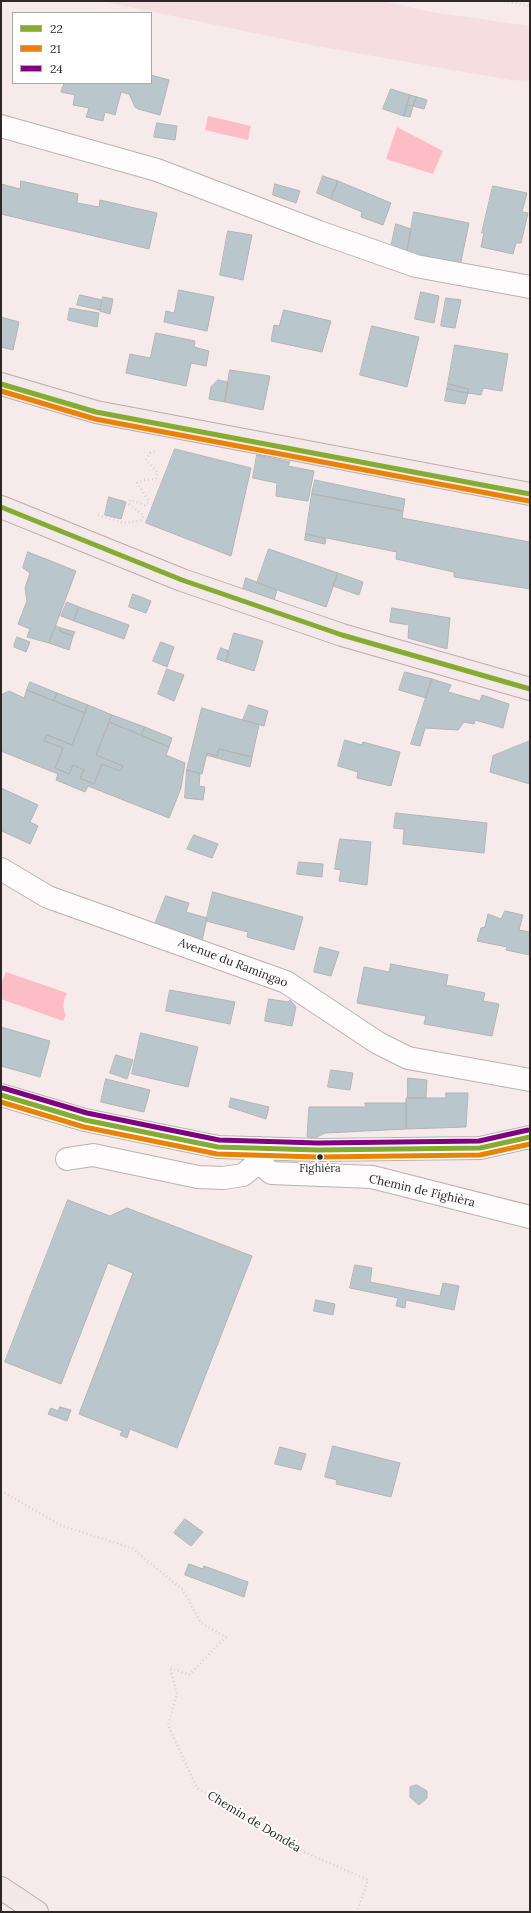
<!DOCTYPE html>
<meta charset="utf-8">
<style>
body{margin:0}
#map{position:relative;width:531px;height:1913px;overflow:hidden;background:#f7eaeb;font-family:Lora,serif}
canvas{display:block}
.frame{position:absolute;inset:0;border:2px solid #2f2627;pointer-events:none}
.legend{position:absolute;left:12px;top:12px;width:140px;height:72px;box-sizing:border-box;background:#fff;border:1px solid #aca8a9;margin:0;padding:5px 7px;list-style:none;font-size:12px;color:#2f2627}
.legend li{display:flex;align-items:center;gap:8px;height:20px}
.legend b{width:20px;border:1px solid #aca8a9}
</style>
<div id="map">
<canvas width="531" height="1913"></canvas>
<div class="frame"></div>
<ul class="legend">
<li><b style="height:5px;background:#85ac30"></b>22</li>
<li><b style="height:5px;background:#ea8204"></b>21</li>
<li><b style="height:5px;background:#800080"></b>24</li>
</ul>
</div>
<script>
const g = document.querySelector('canvas').getContext('2d');
g.lineJoin = 'round';
function paint(path, color) { g.fillStyle = color; g.fill(path, 'evenodd'); }
function trace(path, color, width, dash) { g.strokeStyle = color; g.lineWidth = width; g.lineCap = dash ? 'butt' : 'round'; g.setLineDash(dash || []); g.stroke(path); }
function label(font, color, halo, rows, align = 'center') {
  g.font = font + ' Lora,serif'; g.lineWidth = 4; g.setLineDash([]); g.textBaseline = 'middle'; g.strokeStyle = halo; g.fillStyle = color; for (const [text, x, y, turn = 0] of rows) {
    g.save(); g.translate(x, y); g.rotate((+turn || 0) * Math.PI / 180); g.textAlign = isNaN(turn) ? turn : align; if (halo) g.strokeText(text, 0, 0); g.fillText(text, 0, 0); g.restore();
  }
}
paint(new Path2D(`
 M101,1H382L432,12L530,26V81L510,80L316,46Z`), '#f6dee0');
paint(new Path2D(`
 M208,116L251,126L248,140L205,130Z
 M397,127L443,151L433,174L386,159Z
 M6,972L67,993C63,1002 62,1007 66,1015L63,1021L1,999V984Z`), '#fdbdc6');
const building = new Path2D(`
 M151,75L169,80L160,115L138,109L135,107L129,94L121,92L115,115L105,112L103,121L86,117L89,108L73,105L75,95L61,92L64,83H62H151Z
 M391,89L410,95L404,116L383,109Z
 M410,95L417,97L413,106L407,105Z
 M417,97L427,100L424,109L413,106Z
 M407,105L413,106L410,117L404,116Z
 M157,123L177,126L175,140L154,137Z
 M323,176L338,181L331,199L317,193Z
 M21,181L78,194L77,203L99,207L100,200L157,213L149,249L1,214V184L20,189Z
 M338,181L391,203L383,225L361,217L362,212L331,199Z
 M275,184L300,191L296,203L273,195Z
 M493,186L527,193L522,212L528,213L521,243H516L513,254L481,247L484,233H482Z
 M414,212L469,223L459,271L406,258Z
 M396,224L411,229L406,258L390,252Z
 M228,231L252,235L243,280L220,275Z
 M179,290L214,297L207,331L164,322L166,311L174,313Z
 M421,292L439,296L434,323L415,319Z
 M80,295L102,300L100,310L77,305Z
 M103,297L113,299L110,314L100,311Z
 M446,298L461,300L455,328L441,326Z
 M70,308L99,313L97,327L68,320Z
 M284,310L331,321L322,352L271,341L274,325L279,326Z
 M1,317L19,322L13,350L1,347Z
 M372,326L419,337L407,387L360,375Z
 M156,333L195,341L194,347L209,351L206,366L191,363L186,386L126,373L130,354L150,358Z
 M455,345L508,354L502,391L483,388L481,395L468,393V389L448,384Z
 M230,370L270,376L263,410L225,402Z
 M218,380L228,382L225,402L209,399L211,387Z
 M448,384L468,389V393L447,389Z
 M447,389L468,393L465,404L445,401Z
 M175,449L251,468L231,556L146,523Z
 M257,455L290,462L288,466L314,471L308,501L276,496L277,483L253,478Z
 M315,480L405,499L403,511L312,494Z
 M312,494L403,511L402,518L530,542V589L454,577V572L396,559L397,552L306,534Z
 M109,497L126,502L121,519L105,515Z
 M306,534L326,539L325,544L305,540Z
 M269,549L338,573L326,607L257,583Z
 M28,552L76,571L49,643L27,637L30,629L18,624L27,601L25,588L30,573L23,568Z
 M338,573L363,582L359,595L333,586Z
 M246,578L277,590L274,600L243,589Z
 M133,594L151,601L146,613L129,607Z
 M67,602L79,607L74,621L61,616Z
 M79,607L129,625L124,639L74,621Z
 M392,608L450,618L447,649L408,638L409,625L390,622Z
 M56,626L61,628L60,631L73,636L69,650L49,643Z
 M61,628L75,632L73,636L60,631Z
 M234,633L263,641L254,671L226,662Z
 M17,637L30,642L26,652L14,647Z
 M161,642L174,647L167,667L153,661Z
 M221,648L229,651L226,662L217,659Z
 M167,669L184,675L174,701L158,694Z
 M405,672L432,679L426,698L399,690Z
 M432,679L451,685L448,692L480,701L482,695L509,704L503,728L475,720L474,724L464,722L458,730L425,728L420,746L411,744Z
 M30,682L57,693L54,701L27,690Z
 M27,690L85,713L72,745L47,735L44,741L63,748L55,768L69,774L73,765L84,770L80,778L94,784L102,764L120,771L123,766L96,755L109,722L169,747L166,755L185,763L181,788L169,818L88,786L85,792L56,780L58,774L1,751V695L9,691L24,698Z
 M57,693L88,705L85,713L54,701Z
 M88,705L112,715L96,755L123,766L120,771L102,764L94,784L80,778L84,770L73,765L69,774L55,768L63,748L44,741L47,735L72,745Z
 M249,705L268,711L264,726L243,720Z
 M202,708L259,725L252,757L219,749L217,756L207,753L202,774L187,770Z
 M112,715L145,727L141,735L109,722Z
 M145,727L172,738L169,747L141,735Z
 M345,740L362,745L363,742L400,752L391,786L357,778L358,772L338,766Z
 M530,741V784L490,772L493,756Z
 M219,749L252,757L250,767L206,755L207,753L217,756Z
 M187,770L200,773L199,786L205,787L203,800L185,798Z
 M1,788L38,805L30,822L38,826L30,844L2,831Z
 M396,813L487,823L484,853L403,844L404,829L394,828Z
 M194,835L218,844L212,858L187,849Z
 M340,839L371,842L367,885L339,881L341,870L335,869Z
 M299,862L323,864L322,877L297,874Z
 M213,892L303,917L294,950L247,937L248,932L206,921Z
 M166,896L189,903L186,912L207,918L202,941L153,929Z
 M505,911L523,915L519,930L530,932V955L506,950L507,947L477,941L481,928L485,927L488,914L501,919Z
 M320,947L339,952L331,976L314,972Z
 M391,964L448,975L446,985L485,993L483,1001L499,1004L492,1036L424,1024L426,1016L357,1003L364,967L389,972Z
 M170,990L235,1002L230,1024L166,1011Z
 M269,999L288,1002L290,1000L296,1007L292,1026L265,1021Z
 M1,1027L50,1041L40,1077L1,1066Z
 M141,1033L198,1047L188,1087L132,1074Z
 M116,1055L133,1060L127,1079L110,1073Z
 M331,1070L353,1073L350,1090L328,1087Z
 M408,1078L427,1080L426,1098H408Z
 M106,1079L150,1090L144,1112L101,1102Z
 M446,1093H468L466,1127L406,1129V1098H446Z
 M231,1098L269,1107L266,1119L229,1107Z
 M365,1103H406V1129L325,1133L315,1138L307,1137L309,1107H366Z
 M68,1200L110,1216L127,1208L252,1256L177,1448L130,1429L127,1438L120,1435L122,1431L79,1414L133,1273L108,1263L61,1384L5,1362Z
 M355,1265L372,1268L370,1282L440,1296L443,1283L459,1286L454,1310L406,1300L405,1308L396,1306L398,1298L350,1288Z
 M316,1300L335,1304L333,1315L314,1311Z
 M60,1407L71,1410L67,1421L48,1414L51,1408L58,1411Z
 M333,1446L400,1463L391,1497L336,1484L337,1480L325,1477Z
 M280,1447L306,1454L301,1470L275,1464Z
 M185,1519L203,1532L191,1546L174,1533Z
 M189,1564L203,1569L204,1566L248,1582L244,1597L185,1575Z
 M417,1785L427,1791V1798L419,1805L410,1797V1787Z`);
paint(building, '#b9c7cc');
trace(building, '#b4b3b5', 1);
const minor = new Path2D(`
 M1,126L157,170L319,232L416,266L530,287
 M1,869L48,897L286,982L378,1043L408,1058L530,1080
 M1,1095L85,1120L218,1147L318,1150L480,1148L530,1137
 M259,1148V1162L271,1173L372,1177L530,1217
 M67,1159L93,1155L198,1177L223,1178L243,1175L259,1162`);
const major = new Path2D(`
 M1,384L96,412L530,494
 M1,507L182,580L342,635L530,689
 M1,1888L37,1912`);
trace(minor, '#bbb1b2', 24);
trace(major, '#bfa9ad', 24);
trace(new Path2D(`
 M504,1L530,6
 M98,515L123,523L140,521L144,516L129,504L130,500L145,505L149,501L137,483L143,480L156,479L158,473L146,460L150,453L156,451
 M1,1491L62,1526L132,1548L183,1590L201,1623L226,1637L189,1675L170,1667L177,1694L168,1725L197,1788L259,1822L304,1852L368,1880L357,1912`), '#d7d3d3', 2.5, [1, 3]);
trace(minor, '#fefcfc', 22);
trace(major, '#f3e8ea', 22);
trace(new Path2D(`
 M1,384L96,412L530,494
 M1,507L182,580L342,635L530,689
 M1,1095L85,1120L218,1147L318,1150L480,1148L530,1137`), '#85ac30', 5);
trace(new Path2D(`
 M1,391L95,419L529,501
 M1,1102L84,1127L217,1154L318,1157L480,1155L530,1144`), '#ea8204', 5);
trace(new Path2D(`
 M3,1088L87,1113L219,1140L318,1143L479,1141L528,1130`), '#800080', 5);
for (const [x, y, r, color] of [
 [320,1157,3.5,"#2f2627"]
]) { const dot = new Path2D(); dot.arc(x, y, r, 0, 2 * Math.PI); g.fillStyle = color; g.fill(dot); trace(dot, '#fff', 1.5); }
label('11px', '#2f2627', '#fff', [
 ["Fighiéra",320,1169]
]);
label('12px', '#2f2627', '#fff', [
 ["Avenue du Ramingao",233,963,21],
 ["Chemin de Fighièra",422,1191,13],
 ["Chemin de Dondéa",254,1822,31]
]);
</script>
